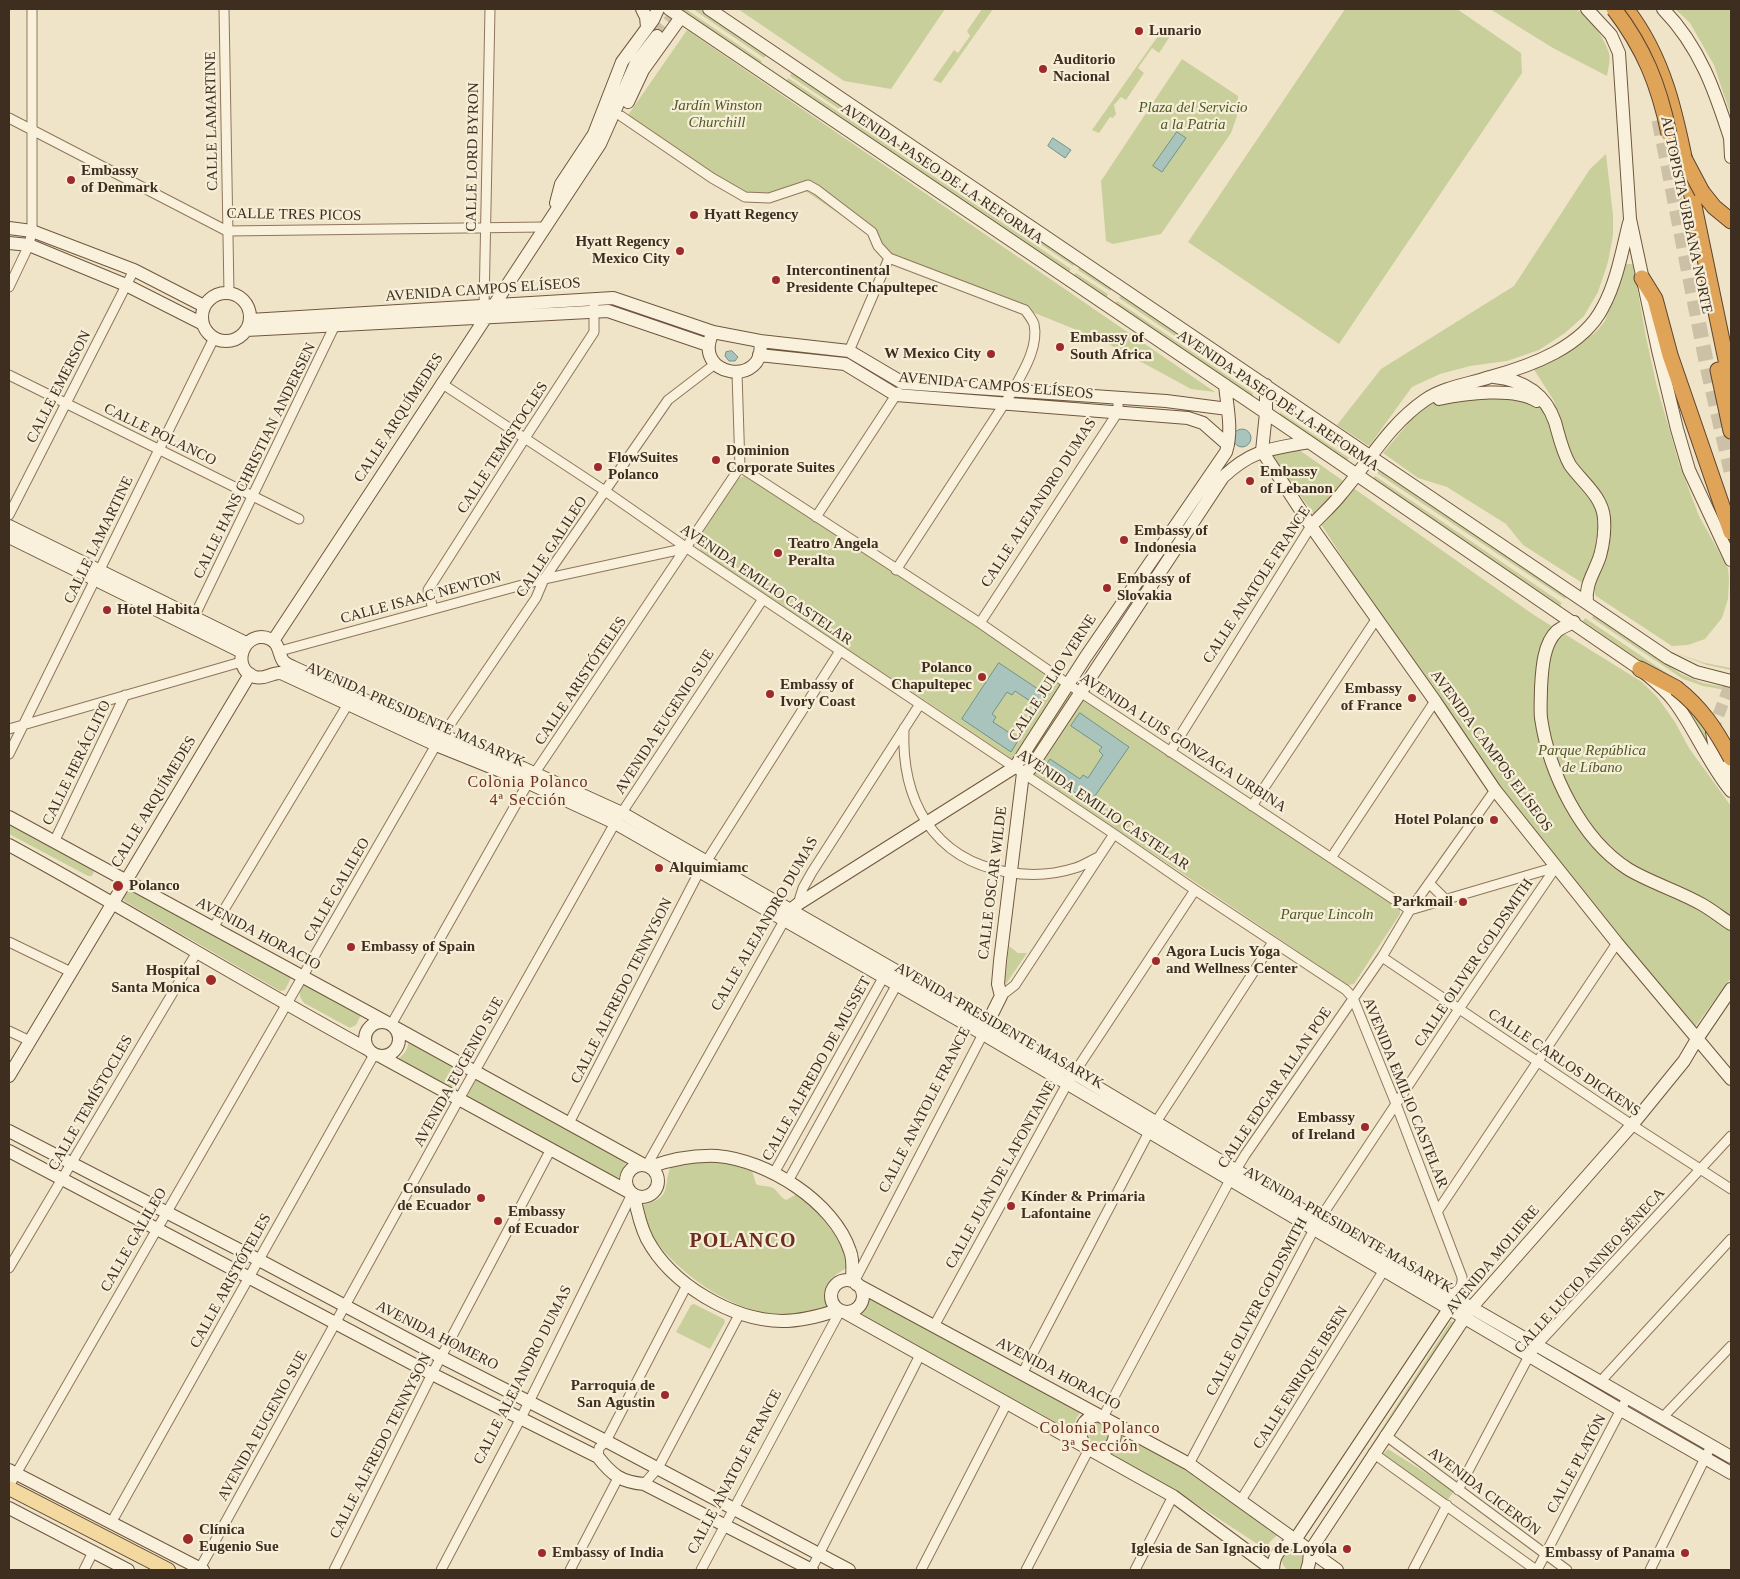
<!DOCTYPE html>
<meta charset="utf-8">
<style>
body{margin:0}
#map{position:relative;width:1740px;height:1579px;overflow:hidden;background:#f0e4c8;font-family:Georgia,serif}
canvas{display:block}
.frame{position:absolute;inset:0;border:10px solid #3d2e20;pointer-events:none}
</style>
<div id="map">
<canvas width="1740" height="1579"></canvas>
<div class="frame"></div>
</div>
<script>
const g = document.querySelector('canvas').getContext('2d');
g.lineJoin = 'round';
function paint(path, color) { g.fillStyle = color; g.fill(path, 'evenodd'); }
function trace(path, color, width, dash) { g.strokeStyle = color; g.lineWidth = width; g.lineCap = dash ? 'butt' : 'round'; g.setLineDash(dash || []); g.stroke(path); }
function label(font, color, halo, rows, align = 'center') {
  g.font = font + ' Georgia,serif'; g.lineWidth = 4.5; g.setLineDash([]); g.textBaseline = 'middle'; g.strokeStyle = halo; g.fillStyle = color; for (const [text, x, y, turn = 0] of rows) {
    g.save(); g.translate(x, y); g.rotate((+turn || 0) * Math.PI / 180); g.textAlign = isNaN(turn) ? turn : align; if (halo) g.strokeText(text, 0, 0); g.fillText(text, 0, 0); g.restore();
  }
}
paint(new Path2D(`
 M679,9H686L762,61L760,64Z
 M693,9H700L767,55L764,58Z
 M738,9H945L891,89L844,81Z
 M982,9H993L941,83L933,80L954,50L958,53L970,36L967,31Z
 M1345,9H1457L1521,53L1522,73L1339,344L1188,242Z
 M1490,9H1576C1590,18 1604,37 1609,53C1611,59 1608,69 1607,76L1553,48Z
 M1675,9H1731V116L1714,65L1690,23Z
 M1165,26L1173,32L1159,53L1152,48L1138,68L1144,73L1126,100L1121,97L1114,105L1116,114L1113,118L1110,117L1099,133L1092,130Z
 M687,30L1215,392L1191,389L1099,339L876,249L869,234L804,190L746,196L626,118Z
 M1182,59L1238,96L1237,116L1231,133L1161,234L1113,244L1106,241L1101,181Z
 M792,72L1075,263L1073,266L790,76Z
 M788,78L1071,269L1068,273L786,82Z
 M1606,154L1613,215V235L1608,262L1598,292L1584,316L1565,333L1539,350L1507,361L1470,366L1440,374L1412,387L1369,446L1337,425L1381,369L1514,286L1590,169Z
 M1625,264H1633L1646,337L1657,387L1679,463L1699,516L1728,568L1729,579L1728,599L1722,618L1705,639L1688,645L1672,646L1596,596L1593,589L1609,532V511L1600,491L1588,478L1572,456L1557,417L1554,401L1533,368L1556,359L1596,332L1605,321Z
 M1080,266L1112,288L1110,291L1078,270Z
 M1076,273L1108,294L1106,298L1073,276Z
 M1122,294L1252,383L1253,389L1119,298Z
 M1117,301L1253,393V398L1115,304Z
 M1466,393L1523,396L1540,407L1547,420L1553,440L1562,460L1593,497L1600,517L1594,554L1584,584L1523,545L1506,524L1447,487L1418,478L1383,453L1411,420L1432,403Z
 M1280,402L1353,452L1351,455L1280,407Z
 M1280,412L1349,458L1347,461L1280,416Z
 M1295,447L1534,615L1642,682L1658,698L1675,722L1689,748L1731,806V978L1692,1031L1499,786L1378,613L1321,524L1269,453Z
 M1380,470L1567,596L1565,599L1377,473Z
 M744,476H748L976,625L1400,908V914L1354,984L1348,985L923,699L702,554L697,541L737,479Z
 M1375,476L1562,603L1560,606L1373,479Z
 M1594,615L1681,674L1703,683L1731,688V691L1703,686L1683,679L1592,618Z
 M1585,618L1674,678L1680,683L1645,664L1583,621Z
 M1675,653L1705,663L1731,668V670L1707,665Z
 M1683,702L1706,722L1710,751Z
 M9,819L86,864L94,872L92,876H88L9,834Z
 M126,885L290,973L291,978L285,990L280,991L126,902L120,896Z
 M1009,946L1018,953H1027L1006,984L1005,983Z
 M305,981L361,1015L356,1025L350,1028L304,1003C297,995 300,989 305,981Z
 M409,1038L466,1069L456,1090L393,1061C405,1056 408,1050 409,1038Z
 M477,1078L627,1161L616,1182L465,1100Z
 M690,1158L751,1167L756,1184C762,1187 767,1185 773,1188C779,1192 780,1197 786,1200L799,1193L815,1206L846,1248L847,1268C830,1277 819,1287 830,1307C820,1310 810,1315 800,1315C755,1318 715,1298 682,1269C673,1261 663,1251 656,1241C649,1230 646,1217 643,1205C675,1197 661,1185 672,1164Z
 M866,1295L1081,1412C1075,1417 1076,1425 1070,1430L868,1319L860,1312L866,1304Z
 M694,1304L724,1319L725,1322L710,1349L676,1332L691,1305Z
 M1451,1321L1457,1325L1310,1540Z
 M1085 1434a12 12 0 1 1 24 0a12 12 0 1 1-24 0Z
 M1121,1434L1185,1464L1280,1532L1269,1543L1268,1551L1178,1492L1115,1456L1111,1452Z
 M1388,1449L1454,1491L1447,1501L1383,1454Z
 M1282 1560a11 11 0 1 1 22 0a11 11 0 1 1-22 0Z`), '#c9cf9b');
const water = new Path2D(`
 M1177,132L1186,138L1162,172L1153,166Z
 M1053,138L1071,150L1065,158L1048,146Z
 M732,351L738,357L735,361H729L725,356L726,352Z
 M1233 438a9 9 0 1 1 18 0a9 9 0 1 1-18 0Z
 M999,663L1047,695L1039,707L1015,691L1012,695L1007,692L992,714L996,717L993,722L1019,739L1011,752L962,719Z
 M1080,713L1129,747L1090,803L1042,771L1050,759L1080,779L1083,775L1088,778L1103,755L1099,751L1102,747L1071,726Z`);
paint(water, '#a9c4bc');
trace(water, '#6f938a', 1);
trace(new Path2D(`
 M657,36L679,9
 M1712,732L1731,682`), '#ccc0a6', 12, [12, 6]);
trace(new Path2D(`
 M1659,120L1707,366L1731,471`), '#ccc0a6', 15, [15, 8]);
const street = new Path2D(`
 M224,9L229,293
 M621,116L712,178L745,197L769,198L808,185L817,190L872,232L878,246L889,258L1025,310C1028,314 1032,319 1034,324C1039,347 1023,372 1012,392L896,570
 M9,118L227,231L544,227
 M9,287L29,245L32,231V9
 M484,306L490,9
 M849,351L889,258
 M9,375L299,519
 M441,383L605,491L687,548L1114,834L1195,890L1346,990L1353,998L1396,1104L1462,1277C1463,1287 1458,1291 1450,1295
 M740,467L980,623L1068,684L1410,910
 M9,515L134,270
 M816,517L898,392
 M433,609L428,590L525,438L594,332V307
 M194,617L335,325V320
 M980,623L1118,412V398
 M280,651L544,579L687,548
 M904,728C901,799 932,859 1007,872C1029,876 1053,875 1075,868C1083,866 1091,860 1099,857
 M9,729L241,662
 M1170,752L1311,526
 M9,754L214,338
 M1252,806L1377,618
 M54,842L125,695
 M1331,858L1435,701
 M706,862L840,651
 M1429,883L1445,899
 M798,904L803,888L812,872L920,704
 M1410,910L1556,867
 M213,928L348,704
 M9,942L71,972
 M1382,957L1632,1125L1731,1189
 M1001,996L1015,985L1114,834
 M391,1025L528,783L740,467L737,373
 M9,1031L30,1041
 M1156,1122L1273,942
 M569,1123L699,872
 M647,1165L784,921
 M774,1173L883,978
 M788,1181L896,986
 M1437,1212L1617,943
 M9,1268L197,952
 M854,1282L983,1034
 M934,1326L1067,1084L1195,890
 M1022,1374L1149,1132
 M1600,1382L1731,1239
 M1103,1417L1230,1180L1245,1155L1382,957L1410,910L1495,790
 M1662,1418L1731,1346
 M1385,1435L1567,1570
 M1373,1453L1536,1570
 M598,1457L599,1448L606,1441L687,1285
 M1189,1464L1319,1220L1459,1009L1556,867
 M644,1484L658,1468L740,1313
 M9,1486L436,745L536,598L544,579L668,400L715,364
 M1458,1490L1529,1356L1537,1345L1731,1136
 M1241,1500L1384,1270
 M111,1523L375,1053
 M84,1570L93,1552
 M199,1570L459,1099L615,823L763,599
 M334,1570L432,1374L551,1149
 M441,1570L521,1418L632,1194
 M570,1570L618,1478
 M701,1570L840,1311
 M811,1570L920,1355
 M921,1570L1007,1403
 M1026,1570L1089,1449
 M1135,1570L1173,1496
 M1413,1570L1447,1505
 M1537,1570L1627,1398
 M1650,1570L1711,1446`);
const secondary = new Path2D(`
 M642,9L646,17L647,27
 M669,9L1309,442L1640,669C1652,679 1664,688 1674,701C1695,729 1708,763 1731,791
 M709,9L1668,658L1696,672L1731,681
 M1587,9L1611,35L1619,53L1630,219L1658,350L1677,429L1689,470L1731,560
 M1663,9C1700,47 1715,91 1731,141
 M628,102L643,70L681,17
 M1730,137L1731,157
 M556,203L561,184L594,134L622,62L653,20L658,9
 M9,228L32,231L134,270L204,306
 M9,243L29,245L126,285L203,324
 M202 317a24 24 0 1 1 48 0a24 24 0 1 1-48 0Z
 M250,320L613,298L713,332
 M246,330L608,311L708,345
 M713,332L760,341C768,388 690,378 713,332Z
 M760,341L849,351L903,383L1166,401L1228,409
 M759,355L845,364L896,395L1188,418L1203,423L1228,445
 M1494,377C1523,380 1545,393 1555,422C1559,436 1562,451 1570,465C1582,482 1602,496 1604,518C1605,530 1603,545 1600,556C1594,574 1585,583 1587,603
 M1439,399C1466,393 1514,387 1537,401
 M1262,451L1311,526L1435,701L1495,790L1617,943L1731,1079
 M1262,451L1266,413V385
 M9,526L246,643
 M1311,526C1321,515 1333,505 1342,493C1370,460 1389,425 1425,400C1444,387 1469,384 1490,377C1531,366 1583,347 1603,307C1617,281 1622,251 1629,223
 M9,537L242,652
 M1574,622C1568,625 1562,627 1557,631C1543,644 1542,670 1541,688C1541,698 1540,708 1541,718C1549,773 1581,839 1628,869C1651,883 1679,891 1703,905C1713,911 1722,918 1731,924
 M273,641L600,144L636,63L657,36
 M1712,732L1715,748L1731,777
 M9,817L386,1022
 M9,845C130,911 248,984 369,1050
 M786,916L789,911L798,904L1015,767L1085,658L1226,452C1233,431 1227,406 1225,385
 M365 1039a17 17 0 1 1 34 0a17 17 0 1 1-34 0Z
 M396,1028L644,1165
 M983,1032L1001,996L998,984L1000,961L1023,773L1030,769L1223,477C1253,449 1271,449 1309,442
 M380,1056L629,1192
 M9,1076L250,674
 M9,1131L259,1260L441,1357L606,1441L849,1570
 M9,1151L432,1374L598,1457C612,1475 621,1482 644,1484L812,1570
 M626 1181a16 16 0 1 1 32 0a16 16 0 1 1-32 0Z
 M650,1167C672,1159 693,1155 717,1156C767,1160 834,1202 850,1251C854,1261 852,1271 852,1281
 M634,1195C637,1211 640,1225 647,1239C671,1284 731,1320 782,1321C802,1321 820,1316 838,1310
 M831 1296a16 16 0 1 1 32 0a16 16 0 1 1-32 0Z
 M856,1284L1189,1464L1337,1570
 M844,1312L1173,1496L1273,1570
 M1086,1447C1075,1433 1082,1418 1098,1415
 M1093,1451C1112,1453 1120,1438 1111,1422
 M1731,1457L1319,1220L1082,1078L622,813L523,768L432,731L293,667C290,666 286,664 283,661C278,653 280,644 270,639C244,628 229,668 255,677C265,680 272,672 281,673L436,745L518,778L615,823L983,1034L1621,1410L1731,1473
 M9,1470L203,1570
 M9,1508L128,1570
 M1273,1570C1274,1551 1281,1549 1295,1540L1449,1309
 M1307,1570L1309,1563L1310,1551L1471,1308L1632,1125L1684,1061L1697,1039L1731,989`);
const primary = new Path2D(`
 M9,1488L168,1570`);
const highway = new Path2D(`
 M1626,9C1670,65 1679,134 1693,201C1706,262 1718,323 1731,384
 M1702,192L1714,207L1731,221
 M1642,278L1655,299L1670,355L1731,532
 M1718,370L1731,431
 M1640,669L1676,688`);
trace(street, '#8d765c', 11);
trace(secondary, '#6f573f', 14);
trace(primary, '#5b4430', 16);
trace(highway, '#5b4430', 17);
trace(street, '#faf1dc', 9);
trace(secondary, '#faf1dc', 12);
trace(primary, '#f3d9a0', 14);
trace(highway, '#e0a458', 15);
const highwayBridge = new Path2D(`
 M1614,9C1644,48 1659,85 1669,134
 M1684,158L1702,192
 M1676,688C1701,707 1716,730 1731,758`);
trace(highwayBridge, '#5b4430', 17, []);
trace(highwayBridge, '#e0a458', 15);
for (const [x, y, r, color] of [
 [1139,31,5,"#9e2a2b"],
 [1043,69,5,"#9e2a2b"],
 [71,180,5,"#9e2a2b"],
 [694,215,5,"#9e2a2b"],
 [680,251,5,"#9e2a2b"],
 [776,280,5,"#9e2a2b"],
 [1060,347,5,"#9e2a2b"],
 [991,354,5,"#9e2a2b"],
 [716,460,5,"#9e2a2b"],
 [598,467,5,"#9e2a2b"],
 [1250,481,5,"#9e2a2b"],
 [1124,540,5,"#9e2a2b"],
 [778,553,5,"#9e2a2b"],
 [1107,588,5,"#9e2a2b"],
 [107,610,5,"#9e2a2b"],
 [982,677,5,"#9e2a2b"],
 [770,694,5,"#9e2a2b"],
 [1412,698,5,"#9e2a2b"],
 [1494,820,5,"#9e2a2b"],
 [659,868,5,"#9e2a2b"],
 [118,886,6,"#9e2a2b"],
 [1463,902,5,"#9e2a2b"],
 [351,947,5,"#9e2a2b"],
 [1156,961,5,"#9e2a2b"],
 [211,980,6,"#9e2a2b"],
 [1365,1127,5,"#9e2a2b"],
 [481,1198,5,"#9e2a2b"],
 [1011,1206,5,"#9e2a2b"],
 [498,1221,5,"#9e2a2b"],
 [665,1395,5,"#9e2a2b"],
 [188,1539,6,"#9e2a2b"],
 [1347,1549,5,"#9e2a2b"],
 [542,1553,5,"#9e2a2b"],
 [1685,1553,5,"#9e2a2b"]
]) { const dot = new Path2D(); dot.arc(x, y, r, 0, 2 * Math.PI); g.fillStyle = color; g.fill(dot); trace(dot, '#f7eed8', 2); }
label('bold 15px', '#3d2e20', '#f7eed8', [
 ["Lunario",1149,31],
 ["Auditorio",1053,60],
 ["Nacional",1053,77],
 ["Embassy",81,171],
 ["of Denmark",81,188],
 ["Hyatt Regency",704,215],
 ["Hyatt Regency",670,242,"right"],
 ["Mexico City",670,259,"right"],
 ["Intercontinental",786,271],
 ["Presidente Chapultepec",786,288],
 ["Embassy of",1070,338],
 ["South Africa",1070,355],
 ["W Mexico City",981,354,"right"],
 ["Dominion",726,451],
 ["Corporate Suites",726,468],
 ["FlowSuites",608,458],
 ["Polanco",608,475],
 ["Embassy",1260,472],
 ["of Lebanon",1260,489],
 ["Embassy of",1134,531],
 ["Indonesia",1134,548],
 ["Teatro Angela",788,544],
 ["Peralta",788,561],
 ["Embassy of",1117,579],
 ["Slovakia",1117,596],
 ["Hotel Habita",117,610],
 ["Polanco",972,668,"right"],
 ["Chapultepec",972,685,"right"],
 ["Embassy of",780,685],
 ["Ivory Coast",780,702],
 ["Embassy",1402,689,"right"],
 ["of France",1402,706,"right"],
 ["Hotel Polanco",1484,820,"right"],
 ["Alquimiamc",669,868],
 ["Polanco",129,886],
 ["Parkmail",1453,902,"right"],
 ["Embassy of Spain",361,947],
 ["Agora Lucis Yoga",1166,952],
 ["and Wellness Center",1166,969],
 ["Hospital",200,971,"right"],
 ["Santa Monica",200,988,"right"],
 ["Embassy",1355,1118,"right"],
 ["of Ireland",1355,1135,"right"],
 ["Consulado",471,1189,"right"],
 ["de Ecuador",471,1206,"right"],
 ["Kínder & Primaria",1021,1197],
 ["Lafontaine",1021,1214],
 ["Embassy",508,1212],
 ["of Ecuador",508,1229],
 ["Parroquia de",655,1386,"right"],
 ["San Agustin",655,1403,"right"],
 ["Clínica",199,1530],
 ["Eugenio Sue",199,1547],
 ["Iglesia de San Ignacio de Loyola",1337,1549,"right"],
 ["Embassy of India",552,1553],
 ["Embassy of Panama",1675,1553,"right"]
], 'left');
label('italic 15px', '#4d5a26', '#f7eed8', [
 ["Jardín Winston",717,106],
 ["Churchill",717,123],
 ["Plaza del Servicio",1193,108],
 ["a la Patria",1193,125],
 ["Parque República",1592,751],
 ["de Líbano",1592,768],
 ["Parque Lincoln",1327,915]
]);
label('15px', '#3d2e20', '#f7eed8', [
 ["CALLE LAMARTINE",212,121,-91],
 ["CALLE LORD BYRON",473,157,-89],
 ["AVENIDA PASEO DE LA REFORMA",942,174,34],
 ["CALLE TRES PICOS",294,215,1],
 ["AUTOPISTA URBANA NORTE",1686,215,78],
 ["AVENIDA CAMPOS ELÍSEOS",483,290,-4],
 ["AVENIDA CAMPOS ELÍSEOS",996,386,5],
 ["CALLE EMERSON",59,387,-63],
 ["AVENIDA PASEO DE LA REFORMA",1278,401,34],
 ["CALLE ARQUÍMEDES",399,418,-57],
 ["CALLE POLANCO",160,435,26],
 ["CALLE TEMÍSTOCLES",503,448,-57],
 ["CALLE HANS CHRISTIAN ANDERSEN",255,461,-64],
 ["CALLE ALEJANDRO DUMAS",1039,503,-57],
 ["CALLE LAMARTINE",99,540,-64],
 ["CALLE GALILEO",552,547,-57],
 ["AVENIDA EMILIO CASTELAR",766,585,34],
 ["CALLE ANATOLE FRANCE",1257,585,-57],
 ["CALLE ISAAC NEWTON",421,598,-15],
 ["CALLE JULIO VERNE",1053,678,-57],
 ["CALLE ARISTÓTELES",581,681,-56],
 ["AVENIDA PRESIDENTE MASARYK",415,715,24],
 ["AVENIDA EUGENIO SUE",665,722,-57],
 ["AVENIDA LUIS GONZAGA URBINA",1183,743,33],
 ["AVENIDA CAMPOS ELÍSEOS",1491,751,54],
 ["CALLE HERÁCLITO",77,763,-64],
 ["CALLE ARQUÍMEDES",154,802,-59],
 ["AVENIDA EMILIO CASTELAR",1103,810,34],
 ["CALLE OSCAR WILDE",993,883,-83],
 ["CALLE GALILEO",337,890,-60],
 ["CALLE ALEJANDRO DUMAS",765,924,-60],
 ["AVENIDA HORACIO",258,934,28],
 ["CALLE OLIVER GOLDSMITH",1474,963,-56],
 ["CALLE ALFREDO TENNYSON",622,991,-63],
 ["AVENIDA PRESIDENTE MASARYK",999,1026,30],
 ["CALLE CARLOS DICKENS",1564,1063,34],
 ["CALLE ALFREDO DE MUSSET",817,1069,-61],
 ["AVENIDA EUGENIO SUE",459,1072,-61],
 ["CALLE EDGAR ALLAN POE",1275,1088,-56],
 ["AVENIDA EMILIO CASTELAR",1405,1093,68],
 ["CALLE TEMÍSTOCLES",91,1103,-60],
 ["CALLE ANATOLE FRANCE",925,1110,-63],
 ["CALLE JUAN DE LAFONTAINE",1001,1175,-61],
 ["AVENIDA PRESIDENTE MASARYK",1348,1230,30],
 ["CALLE GALILEO",134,1240,-60],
 ["AVENIDA MOLIERE",1493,1260,-50],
 ["CALLE LUCIO ANNEO SÉNECA",1590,1271,-48],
 ["CALLE ARISTÓTELES",231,1281,-61],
 ["CALLE OLIVER GOLDSMITH",1257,1307,-62],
 ["AVENIDA HOMERO",437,1336,27],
 ["AVENIDA HORACIO",1058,1374,28],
 ["CALLE ALEJANDRO DUMAS",523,1375,-63],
 ["CALLE ENRIQUE IBSEN",1301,1378,-58],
 ["AVENIDA EUGENIO SUE",263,1426,-61],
 ["CALLE ALFREDO TENNYSON",381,1446,-63],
 ["CALLE PLATÓN",1577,1464,-62],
 ["CALLE ANATOLE FRANCE",735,1472,-62],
 ["AVENIDA CICERÓN",1484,1492,37]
]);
g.letterSpacing = '1px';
label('16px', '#6b2e1e', '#f7eed8', [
 ["Colonia Polanco",528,783],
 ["4ª Sección",528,801],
 ["Colonia Polanco",1100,1429],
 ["3ª Sección",1100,1447]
]);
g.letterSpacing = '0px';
g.letterSpacing = '1px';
label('bold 20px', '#6b2e1e', '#f7eed8', [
 ["POLANCO",743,1242]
]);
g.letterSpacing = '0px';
</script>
